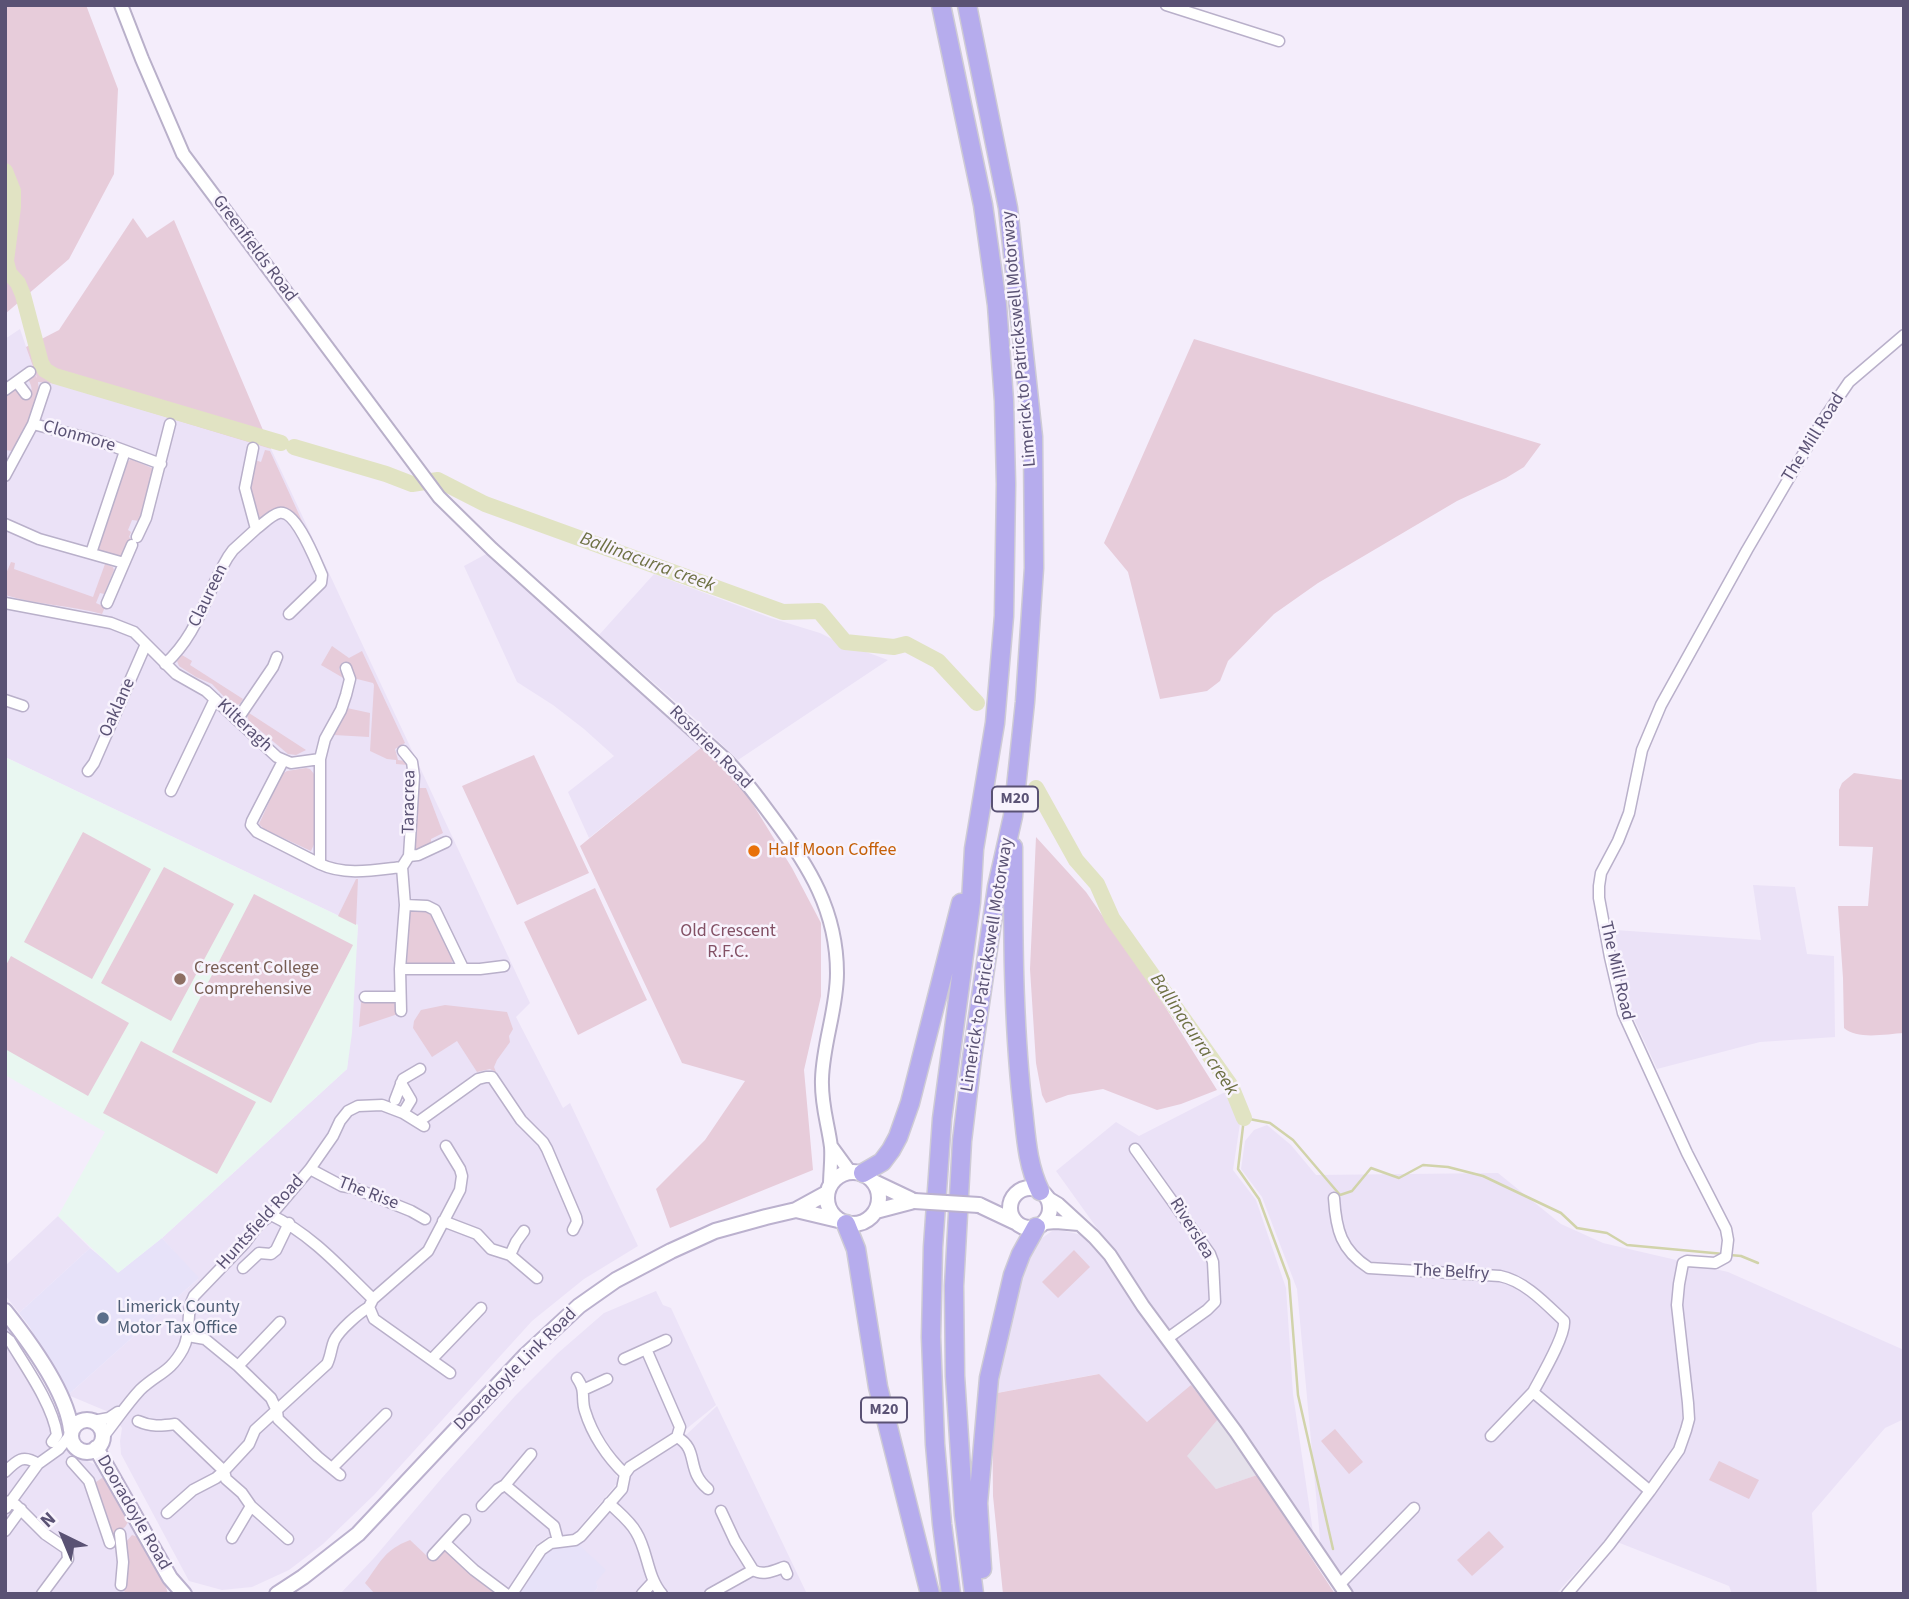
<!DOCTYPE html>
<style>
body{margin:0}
#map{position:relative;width:1909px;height:1599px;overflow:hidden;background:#f4edfb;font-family:"Source Sans 3",sans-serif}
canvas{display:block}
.frame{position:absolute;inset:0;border:7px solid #5a5274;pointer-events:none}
.north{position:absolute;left:28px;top:1501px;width:70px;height:70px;-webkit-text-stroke:5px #f8f3fd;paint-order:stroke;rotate:317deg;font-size:19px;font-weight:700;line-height:28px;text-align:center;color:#5a5274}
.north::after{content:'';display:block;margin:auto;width:24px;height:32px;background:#5a5274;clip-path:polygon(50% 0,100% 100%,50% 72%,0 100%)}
</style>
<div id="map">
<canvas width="1909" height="1599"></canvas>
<div class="frame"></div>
<div class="north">N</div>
</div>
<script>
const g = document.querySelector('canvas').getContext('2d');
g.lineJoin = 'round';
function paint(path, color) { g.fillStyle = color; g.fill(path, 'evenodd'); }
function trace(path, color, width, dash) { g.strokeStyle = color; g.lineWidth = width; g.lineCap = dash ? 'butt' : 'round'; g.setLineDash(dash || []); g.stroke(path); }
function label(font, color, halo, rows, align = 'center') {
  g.font = font + ' "Source Sans 3",sans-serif'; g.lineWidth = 5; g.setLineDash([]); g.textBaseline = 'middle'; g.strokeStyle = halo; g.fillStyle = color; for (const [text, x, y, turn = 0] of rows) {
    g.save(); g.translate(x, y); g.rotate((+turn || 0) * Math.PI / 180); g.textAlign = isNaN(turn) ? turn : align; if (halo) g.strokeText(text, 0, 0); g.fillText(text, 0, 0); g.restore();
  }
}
paint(new Path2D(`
 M20,329L38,382L57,384L271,449L530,1003L516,1017L563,1108L570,1103L638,1246L584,1279L532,1321L374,1495L323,1544L289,1570L252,1587L222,1590L189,1581L121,1454L120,1441L122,1428L111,1413L68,1395L198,1279L162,1238L347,1069L358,925L5,757V339Z
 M488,553L703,746L589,838L568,792L614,756L584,729L553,705L517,682L464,566Z
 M654,574L771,618L820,633L836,641L888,660L738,760L693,717L599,635Z
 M1753,885L1795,887L1807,954L1834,956L1835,1037L1760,1042L1657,1069L1629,1008L1622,979L1615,930L1761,940Z
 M1229,1090L1241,1117L1233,1170L1256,1200L1286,1288L1293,1394L1314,1539L1241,1429L1056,1171L1116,1122L1139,1136Z
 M1267,1125L1291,1145L1316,1175L1498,1173L1561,1224L1603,1243L1728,1272L1904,1350V1419L1885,1428L1812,1513L1817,1594H1732L1729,1586L1607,1538L1556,1594H1353L1321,1549L1297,1289L1262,1197L1241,1169L1245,1141L1254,1130Z
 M58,1216L90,1248L19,1313L5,1295V1266Z
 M1055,1229L1082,1235L1110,1262L1135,1305L1198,1390L1257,1475L1216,1489L1098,1374L992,1394L1017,1280L1032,1245Z
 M656,1291L663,1305L671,1308L716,1405L685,1430L669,1435L622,1465L616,1475L619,1481L573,1535L547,1537L534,1547L523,1568L506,1594H340L374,1558L441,1479L515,1396L558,1353L604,1313Z
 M5,1323L54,1405L79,1457L102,1468L128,1515L168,1594H5Z
 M717,1406L807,1594H593L598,1587L577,1543L629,1476L632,1469L650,1456L687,1434Z`), '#ebe2f7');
paint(new Path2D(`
 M162,1238L199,1278L68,1395L29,1326L19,1313L90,1248L119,1272Z
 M577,1543L606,1570L596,1582L598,1587L593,1594H520L545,1554L557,1547L572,1546Z`), '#e7e2f9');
paint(new Path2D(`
 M1218,1419L1257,1475L1216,1489L1186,1456Z`), '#e5e1eb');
paint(new Path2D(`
 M5,757L358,925L352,1033L347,1069L162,1238L118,1273L58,1216L105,1132L5,1075Z`), '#e9f7f1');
paint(new Path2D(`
 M5,5H86L118,89L114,174L69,259L5,314Z
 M133,218L147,238L174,220L271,449L57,384L38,382C42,405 23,431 12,451L5,450V394L13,389L19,391L26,400C33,392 33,388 28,379L34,373L37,378L26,347L59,330Z
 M1194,339L1541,444L1524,467L1506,478L1457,501L1318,583L1274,614L1228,661L1220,681L1207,691L1160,699L1128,572L1104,543Z
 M265,450L270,451L303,523L302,524L287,508H278L261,518L255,514L248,485L255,460L261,462Z
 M131,459L154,469L140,521L132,520L128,530L131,532L129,537L131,539L122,558L97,549L125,464Z
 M11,562L15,563L14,569L93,597L105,564L113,567L114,570L104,594L100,593L96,603L105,607L102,614C70,605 37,605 5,595V576Z
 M332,646L349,658L362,651L405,743L395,749L398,760L405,761L408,765L396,764V760L387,759L370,751L374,685L373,683L353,678L350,666L346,662L342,663L339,669L345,679L321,665Z
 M182,655L192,661L190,665L243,699L240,704L233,706L212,684L196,677L179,666L177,661Z
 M347,708L370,713L369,737L334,735Z
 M249,713L306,750L296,755L288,754L249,721L247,716Z
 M703,746L714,756L749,798L792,868L821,923V996L804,1070L813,1170L670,1228L656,1189L705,1140L745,1081L682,1063L580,846Z
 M534,755L589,873L517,905L462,786Z
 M306,768L310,769L314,774L315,842L311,851L264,829L259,824L282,774L287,771Z
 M1854,773L1904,780V1033C1886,1034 1857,1040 1844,1028L1843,978L1838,906H1868L1873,847L1839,846V790L1842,783Z
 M417,788H426L443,833L431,839V845L417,851L414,848Z
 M83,832L151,869L92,979L24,942Z
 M1036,837L1086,892L1164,1005L1217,1090L1181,1104L1157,1110L1103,1089L1068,1095L1046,1103L1042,1095L1036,1063L1030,969Z
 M164,867L234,904L171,1021L101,983Z
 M356,879H358L356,925L338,916Z
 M595,888L647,1000L578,1035L524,922Z
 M254,894L353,945L271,1103L172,1052Z
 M414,910L425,911L432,913L454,960L451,963L411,966L407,963L408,917L409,913Z
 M11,956L129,1023L88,1096L5,1049V967Z
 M391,1001L397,1005L398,1014L359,1027L361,1002Z
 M445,1005L507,1012L513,1029L509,1036L510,1042L497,1060L494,1067L496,1072L490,1069L477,1072L457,1041L432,1057L413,1028L414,1021L421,1010Z
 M141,1041L256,1102L217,1174L103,1113Z
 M1074,1250L1090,1267L1058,1298L1042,1282Z
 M1099,1374L1147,1422L1191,1385L1218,1419L1187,1456L1216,1489L1257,1475L1335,1594H1003L993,1496L992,1394Z
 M1335,1429L1363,1462L1349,1474L1321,1441Z
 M1719,1461L1759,1480L1749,1499L1709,1480Z
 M105,1476L130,1519L125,1527L111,1535L93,1484Z
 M1489,1531L1504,1547L1472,1576L1457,1560Z
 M132,1535L141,1538L163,1576L168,1594H126L122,1587L128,1565L126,1542Z
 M410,1540L427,1556L445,1549L500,1594H375L365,1583C381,1562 384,1550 410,1540Z`), '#e7ccda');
trace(new Path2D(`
 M1730,1255L1741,1256L1758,1263
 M1333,1549L1298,1395L1289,1280L1259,1199L1238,1169L1244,1118L1270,1123L1293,1140L1340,1195L1352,1191L1371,1168L1399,1178L1423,1165L1448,1167L1483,1176L1561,1213L1577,1228L1607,1233L1627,1245L1724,1254`), '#d1d3aa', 2.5);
trace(new Path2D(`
 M5,171L13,191V207L6,261L9,273L18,283L23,295L41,363L45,370L55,376L281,443
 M294,447L386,474L412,484L438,480L485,504L783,612L819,611L845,642L894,647L906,644L938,661L977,703
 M1036,788L1076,860L1097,884L1112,918L1231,1086L1244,1118`), '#e1e3c3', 16);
const minor = new Path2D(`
 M1166,5L1279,41
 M17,382L26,394
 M5,390L30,372
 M33,424L99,441L161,464
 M5,476L33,424L45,388
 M5,524L39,539L124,563
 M256,529C263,524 271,515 279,513C296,509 316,562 322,575L321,583L289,614
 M137,537L146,518L170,424
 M91,553L125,451
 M5,603L111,623L134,632L176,674L206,691L277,757L291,763L320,759V864C345,876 375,870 402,867
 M107,603L132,545
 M165,664C199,633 205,595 228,557L233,550L256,529L245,488L253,448
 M5,700L23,706
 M237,720L273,667L277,657
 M320,759L325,739L341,710L346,695L350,679L346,668
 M283,761L252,821L251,825L257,832L320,864
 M88,771L94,763L146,644
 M171,791L215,699
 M409,856L418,855L446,842
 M405,905L427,906L435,910L463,968
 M400,969H480L504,966
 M365,997H400
 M401,1011L400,969L405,905L402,867L409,856L414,776L412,762L403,751
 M401,1083L411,1100L403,1113
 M395,1100L403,1079L420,1069
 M418,1122L478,1079L486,1077H492L521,1120L543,1142L547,1149L576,1217L577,1222L573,1230
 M1135,1149L1210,1254L1213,1262L1215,1302L1207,1310L1168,1338
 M310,1169L342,1186L354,1188L411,1211L425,1219
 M1334,1198C1336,1230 1341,1250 1369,1268L1500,1276C1525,1281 1546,1304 1564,1321C1566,1335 1541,1377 1533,1392L1650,1491
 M271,1215C311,1234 341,1268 373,1299L369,1307L374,1319L450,1373
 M443,1221L477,1234L491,1249L510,1255L537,1278
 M510,1255L516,1242L524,1231
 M243,1268L259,1253L271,1254L276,1250L289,1223
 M373,1299L428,1251L460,1190L462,1176L460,1169L446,1146
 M188,1336L205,1339L238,1366L271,1398L277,1411L278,1419L318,1457L340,1475
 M5,1337L10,1341C25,1366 53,1405 57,1435L52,1442
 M646,1349L680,1427L677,1437
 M432,1359L481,1308
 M624,1359L666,1340
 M238,1366L280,1322
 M577,1378C579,1381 581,1384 582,1388C584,1395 582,1403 585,1411C592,1434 607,1457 625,1474
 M583,1390L607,1379
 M93,1421L109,1418L118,1412
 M138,1421C151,1427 161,1426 175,1424L224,1471L226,1479L242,1493L251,1506L288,1539
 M1491,1436L1533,1392
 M103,1437C116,1421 126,1405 140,1390C158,1373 170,1373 183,1349C192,1332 185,1312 194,1296L245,1243L259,1224L271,1215L310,1169L333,1136L340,1121L348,1111L358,1106L382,1105L403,1113L424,1126
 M677,1437C700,1450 685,1470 708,1489
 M72,1462L89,1481L110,1543
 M332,1468L386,1414
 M5,1472C17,1460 23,1454 38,1464
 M505,1485L554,1526L558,1541
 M5,1501L16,1505L45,1534L67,1549L68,1559L42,1594
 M609,1503C618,1512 630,1521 636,1532C648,1551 647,1577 662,1594
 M482,1506L498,1489L505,1485L531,1454
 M6,1508L38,1464L59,1449L71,1434
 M721,1511L735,1541L753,1570
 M167,1513L193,1490L216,1478L224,1471L249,1444L255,1430L327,1364C331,1356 331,1348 334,1341C339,1330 359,1313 369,1307
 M5,1531L21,1509
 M120,1534L123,1562L121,1585
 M232,1538L251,1506
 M445,1543L474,1570L506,1594
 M433,1555L465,1520
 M1340,1584L1414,1508
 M512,1594L541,1550L551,1543L575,1540L581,1536L622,1489L625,1474L630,1467L677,1437
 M642,1594L653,1582
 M710,1594L753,1570C763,1576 773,1571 784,1567L787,1574
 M1567,1594L1609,1545L1650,1491L1679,1450L1686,1430L1689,1419L1688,1403L1677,1305L1679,1284L1683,1263L1687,1261L1715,1263L1726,1257L1728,1240L1726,1229L1687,1153L1623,1013L1610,957L1599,898V886L1601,873L1618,841L1629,813L1642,750L1661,705L1747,550L1823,420L1849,382L1904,335`);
const tertiary = new Path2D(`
 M121,5L142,59L183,154L439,497L492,549L726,760C744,778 758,798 773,818C809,866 837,911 837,973C837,1009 823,1043 822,1079C821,1105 828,1123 831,1147C832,1160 830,1172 830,1185
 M831,1146L850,1172
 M1048,1198L1058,1204L1094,1237L1110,1255L1143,1306L1236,1432L1346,1594
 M1044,1223L1056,1222L1079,1224`);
const secondary = new Path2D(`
 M827 1198a26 26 0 1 1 52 0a26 26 0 1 1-52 0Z
 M874,1182L914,1201
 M1010 1208a20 20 0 1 1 40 0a20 20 0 1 1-40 0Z
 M979,1205L1015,1222
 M796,1210L838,1220
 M876,1211L914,1201
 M5,1311C29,1341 67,1392 71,1430
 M71 1436a16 16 0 1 1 32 0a16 16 0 1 1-32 0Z
 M96,1448L170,1578L184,1594
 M277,1594L303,1577L358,1534L526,1355L579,1306L616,1280L671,1251L715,1231L766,1217L796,1210L827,1193`);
const motorway = new Path2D(`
 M941,5L983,205L997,305L1004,401L1006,484L1004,616L995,723L974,849L971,902L942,1119L933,1247L931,1337L935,1444L942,1524L951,1594
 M967,5L1008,208L1033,437L1034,568L1025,702L1013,816L997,887L972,1058L962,1141L958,1214L954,1286L955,1376L964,1515L974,1594
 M1013,847C1013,932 1013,1017 1022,1101C1026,1132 1026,1162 1040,1191
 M863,1173L882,1162L891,1150L898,1137L910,1103L961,903
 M846,1224L856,1249L878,1387L930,1594
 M982,1569L978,1503L989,1378L1013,1275L1021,1254L1036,1227`);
trace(minor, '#b9b0ca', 13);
trace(tertiary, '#b9b0ca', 16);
trace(secondary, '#bbb1ce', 18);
trace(motorway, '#cecbd5', 21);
trace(minor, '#fff', 10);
trace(tertiary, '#fff', 12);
trace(secondary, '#fff', 14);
trace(motorway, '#b6aced', 18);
const secondaryBridge = new Path2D(`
 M914,1201L979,1205`);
trace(secondaryBridge, '#bbb1ce', 18, []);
trace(secondaryBridge, '#fff', 14);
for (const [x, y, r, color] of [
 [754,851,7,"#e8710a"],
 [180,979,7,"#8d6e63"],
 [103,1318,7,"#5c6f8a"]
]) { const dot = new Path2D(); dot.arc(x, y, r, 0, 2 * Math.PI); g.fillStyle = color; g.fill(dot); trace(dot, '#f8f3fd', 2.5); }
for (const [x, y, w] of [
 [1015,799,46],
 [884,1410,46]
]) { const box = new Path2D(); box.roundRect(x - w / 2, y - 12.5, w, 25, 5); g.fillStyle = '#f8f3fd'; g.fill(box); trace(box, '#5a5274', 2); }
label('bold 16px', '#5a5274', null, [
 ["M20",1015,799],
 ["M20",884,1410]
]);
label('18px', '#5a5274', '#f8f3fd', [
 ["Greenfields Road",254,249,53],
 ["Limerick to Patrickswell Motorway",1020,339,-95],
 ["Clonmore",79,437,16],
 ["The Mill Road",1814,438,-58],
 ["Claureen",209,596,-64],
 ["Oaklane",118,708,-66],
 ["Kilteragh",244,726,43],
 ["Rosbrien Road",710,748,45],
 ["Taracrea",410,802,-89],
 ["Limerick to Patrickswell Motorway",988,965,-81],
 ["The Mill Road",1616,971,77],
 ["The Rise",368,1194,21],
 ["Huntsfield Road",261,1223,-48],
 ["Riverslea",1191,1229,58],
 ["The Belfry",1451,1273,3],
 ["Dooradoyle Link Road",516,1370,-45],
 ["Dooradoyle Road",133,1513,60]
]);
label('18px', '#c56008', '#f8f3fd', [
 ["Half Moon Coffee",768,851]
], 'left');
label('18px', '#835165', '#f8f3fd', [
 ["Old Crescent",728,932],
 ["R.F.C.",728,953]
]);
label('18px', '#785e54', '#f8f3fd', [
 ["Crescent College",194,969],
 ["Comprehensive",194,990]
], 'left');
label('18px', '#4e5e75', '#f8f3fd', [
 ["Limerick County",117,1308],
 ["Motor Tax Office",117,1329]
], 'left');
label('italic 19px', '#6d7043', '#f8f3fd', [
 ["Ballinacurra creek",647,563,20],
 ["Ballinacurra creek",1193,1035,56]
]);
</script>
